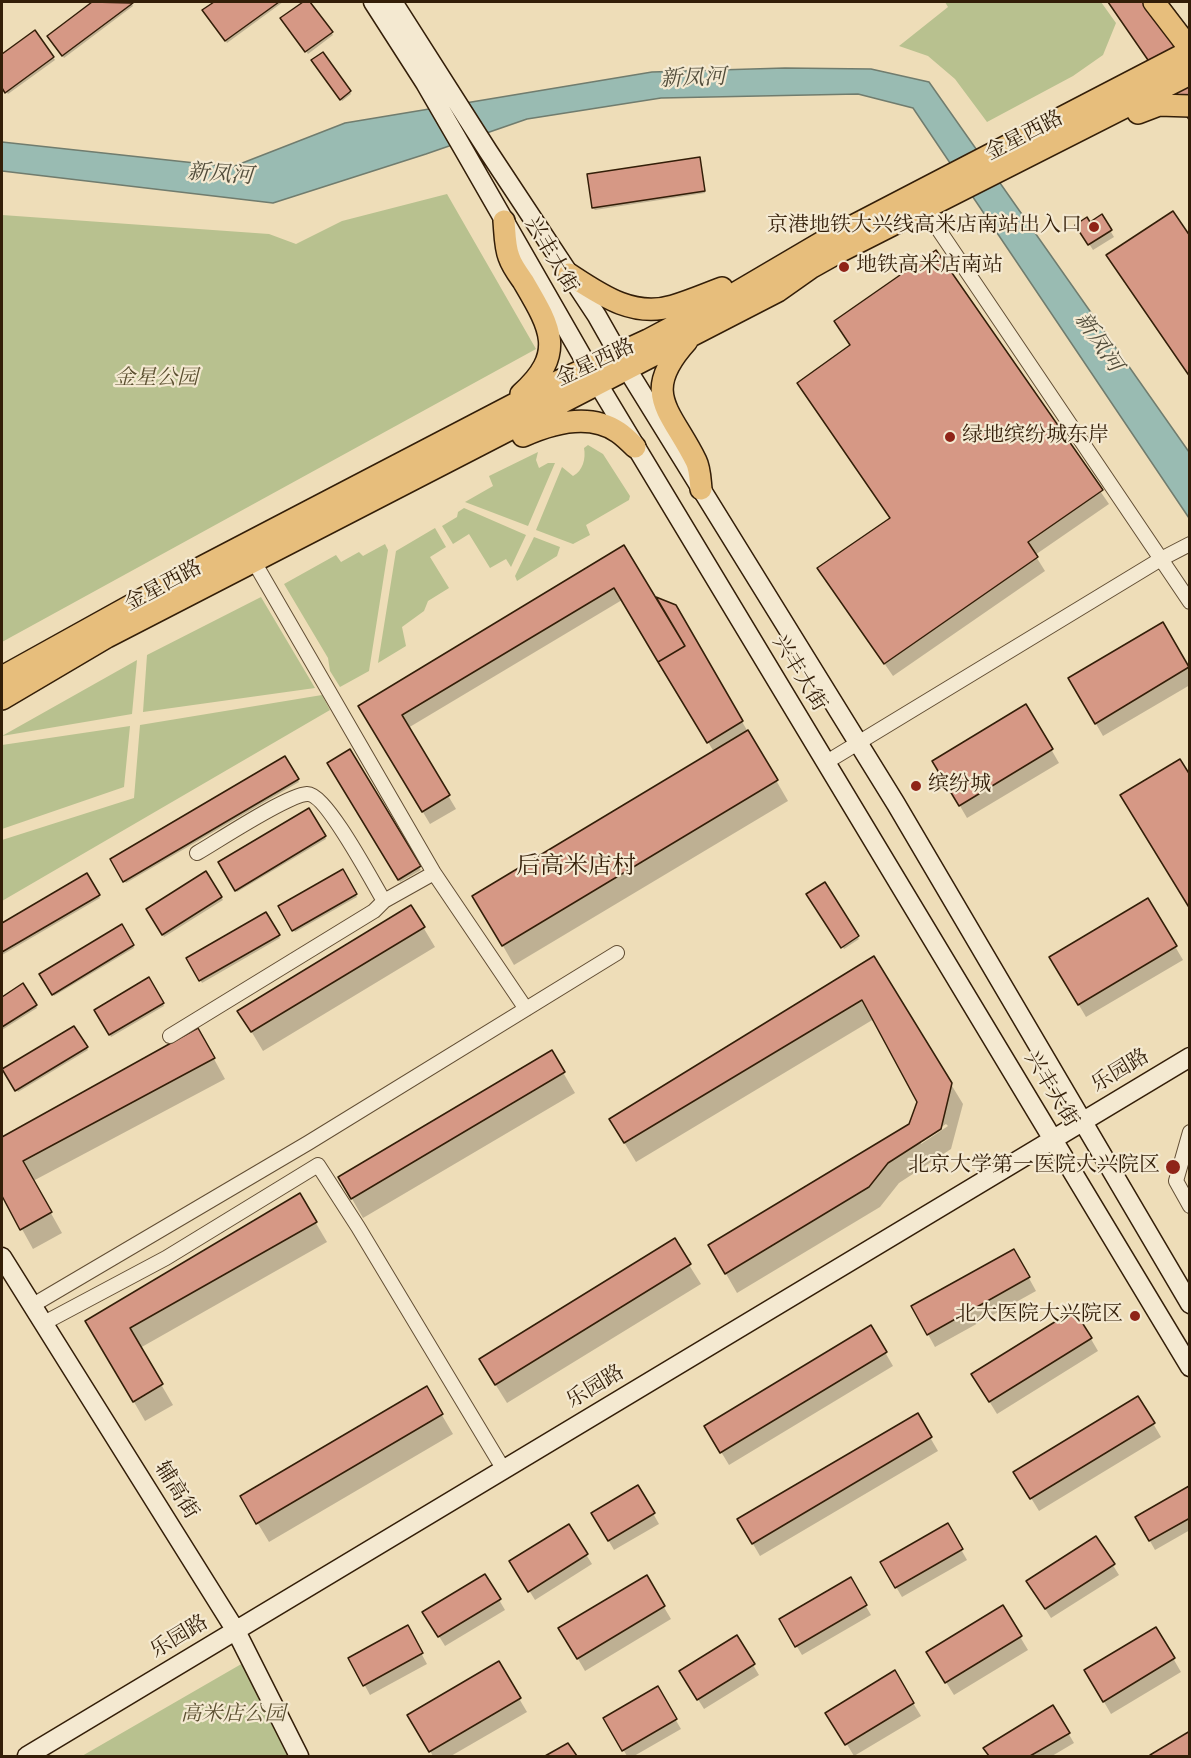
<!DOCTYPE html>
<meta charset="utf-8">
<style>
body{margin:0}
#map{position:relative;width:1191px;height:1758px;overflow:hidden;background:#eeddb8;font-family:"IM FELL English",serif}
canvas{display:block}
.frame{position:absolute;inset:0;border:3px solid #331e08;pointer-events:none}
</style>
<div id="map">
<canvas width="1191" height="1758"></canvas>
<div class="frame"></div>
</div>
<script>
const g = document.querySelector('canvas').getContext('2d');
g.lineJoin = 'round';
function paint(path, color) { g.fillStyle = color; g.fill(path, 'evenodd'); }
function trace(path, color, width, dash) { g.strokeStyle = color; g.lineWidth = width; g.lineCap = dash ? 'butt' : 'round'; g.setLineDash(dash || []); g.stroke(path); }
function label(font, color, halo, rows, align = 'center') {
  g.font = font + ' "IM FELL English","Noto Serif SC",serif'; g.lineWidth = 4.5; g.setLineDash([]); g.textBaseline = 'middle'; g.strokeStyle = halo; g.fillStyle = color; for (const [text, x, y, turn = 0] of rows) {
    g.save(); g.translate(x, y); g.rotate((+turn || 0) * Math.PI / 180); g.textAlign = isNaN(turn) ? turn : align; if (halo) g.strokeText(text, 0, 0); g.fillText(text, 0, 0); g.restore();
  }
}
paint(new Path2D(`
 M945,2H1101L1116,23L1103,55L1073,76L987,122L955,79L928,56L899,46L948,7Z
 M447,194L536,349L2,642V215L269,234L296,244L342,221Z
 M588,445L603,454L630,496L629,500L586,525L590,535L573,544L536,530L562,467L573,476C583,471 586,458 584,448Z
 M538,452L536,460L539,468L548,463H555L528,526L465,502L493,486L489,476Z
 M464,508L526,535L511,567L506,559L490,568L469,534L453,544L442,526L457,517L458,512Z
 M435,528L446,547L430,557L449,588L428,601L424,611L402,627L406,646L378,663L396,551Z
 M534,537L560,547L557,556L517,581L515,576Z
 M385,544L388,550L369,671L340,687L330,671L328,658L284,584L336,555L341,562L359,552L363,556Z
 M261,597L315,688L143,712L147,655Z
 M137,660L132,714L2,736Z
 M322,695L330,710L2,901V840L134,798L140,725Z
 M130,726L124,787L2,829V745Z
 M250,1659L299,1756H82Z`), '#b8c18f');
const water = new Path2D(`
 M785,68L871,69L929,82L1189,452V518L913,108L858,94L661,98L527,119L426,154L273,203L2,171V142L232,167L345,123L652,72Z`);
paint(water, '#99bbb2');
trace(water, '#707c6e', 1.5);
paint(new Path2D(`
 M95,2H130L133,6L64,58L48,36Z
 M216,2H283L227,43L204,11Z
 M305,2H308L333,35L308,54L282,19Z
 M34,32L55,60L8,94L2,86V56Z
 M323,54L351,94L342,101L313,61Z
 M700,161L705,193L595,210L593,208Z
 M1102,217L1114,237L1093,250L1077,225L1090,224Z
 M936,253L1109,504L1035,555L1045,571L893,676L827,581L891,519L851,347L836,322Z
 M624,547L655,599L675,606L788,801L514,965L474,896L714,752L622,600L408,728L456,809L430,824L360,706Z
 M1162,624L1190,670V685L1103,736L1070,679Z
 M1026,706L1059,763L967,818L934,761Z
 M350,751L421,870L400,882L329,763Z
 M285,758L299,782L126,883L112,860Z
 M308,810L326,839L237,892L220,863Z
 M343,871L357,897L295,932L280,907Z
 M206,873L223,900L164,937L148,910Z
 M87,875L100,898L2,955V924Z
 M824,884L859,939L844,949L808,894Z
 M1148,900L1183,960L1086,1017L1051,958Z
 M411,907L435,947L263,1051L239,1011Z
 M266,914L280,938L202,983L188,958Z
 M121,926L134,948L54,996L41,974Z
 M874,958L963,1104L951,1149L899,1183L880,1207L737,1293L710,1246L910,1125L918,1101L874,1019L636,1162L622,1139ZM946,1124L948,1126L921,1144V1140Z
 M148,979L164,1006L111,1037L96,1010Z
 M23,985L37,1008L2,1030V999Z
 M74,1028L88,1050L18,1092L4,1069Z
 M198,1030L225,1079L33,1181L62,1233L33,1249L2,1193V1139Z
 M551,1052L575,1093L363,1218L340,1178Z
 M300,1196L327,1242L140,1348L173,1405L145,1421L87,1321Z
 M1014,1251L1036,1291L935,1347L913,1307Z
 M689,1265L701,1284L507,1403L492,1379Z
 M871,1328L893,1366L729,1465L706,1427Z
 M1091,1339L1098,1351L997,1414L981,1388Z
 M426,1388L453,1434L269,1542L242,1497Z
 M1138,1398L1161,1437L1039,1511L1015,1472Z
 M917,1415L938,1451L760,1556L739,1520Z
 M638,1487L659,1524L614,1550L593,1514Z
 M1189,1488L1190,1530L1155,1550L1137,1518Z
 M947,1525L967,1560L902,1597L882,1563Z
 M568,1526L592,1564L535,1600L511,1561Z
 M1096,1538L1119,1575L1051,1618L1034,1591Z
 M485,1576L505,1610L445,1646L424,1612Z
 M646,1577L671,1619L585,1671L560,1628Z
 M850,1579L871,1615L802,1655L781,1620Z
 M1002,1607L1028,1650L954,1695L936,1666Z
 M407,1627L427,1664L370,1695L350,1658Z
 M1156,1629L1181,1672L1111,1714L1086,1671Z
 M737,1638L759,1675L704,1709L681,1672Z
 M498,1663L527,1712L451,1756H433L409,1716Z
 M894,1672L921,1716L854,1756L828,1713Z
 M657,1688L681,1729L634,1756H627L605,1719Z
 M1053,1707L1074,1743L1052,1756H990L985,1748Z
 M1190,1732V1756H1152V1755Z`), '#0003');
const building = new Path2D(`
 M92,2L133,3L62,56L47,36Z
 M214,2H279L225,41L202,10Z
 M303,2H310L333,32L305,52L280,18Z
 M1108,2H1168L1190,32V121Z
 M35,30L54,57L5,93L2,88V54Z
 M323,52L351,91L340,100L311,60Z
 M700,157L705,191L592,208L587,174Z
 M1173,211L1190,236V377L1106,255Z
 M1102,214L1112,230L1088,245L1075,225L1087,217L1090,222Z
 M936,250L1103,490L1028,542L1038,557L884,664L817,568L890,518L797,383L850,345L834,321Z
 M624,545L685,646L658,662L614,588L402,715L450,795L422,812L358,706Z
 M656,597L676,605L743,721L707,743L658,662L685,646Z
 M1163,622L1189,667L1095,724L1068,678Z
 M1026,704L1053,749L959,806L932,761Z
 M748,730L778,780L502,946L472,896Z
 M350,749L421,866L398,880L327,763Z
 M285,756L299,779L123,882L110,859Z
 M1180,759L1190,775V909L1120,795Z
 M309,808L326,836L235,891L218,862Z
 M343,869L357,894L292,931L278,906Z
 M206,871L222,897L162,935L146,909Z
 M87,873L100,895L2,952V923Z
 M825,882L859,936L841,948L806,894Z
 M1148,898L1177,946L1078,1005L1049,957Z
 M411,905L425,927L251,1032L237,1011Z
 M266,912L280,935L199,981L186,958Z
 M122,924L134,945L52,995L39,974Z
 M874,956L952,1083L941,1129L888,1163L869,1187L725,1274L708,1245L909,1124L917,1102L862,1000L624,1143L609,1119Z
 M149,977L164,1003L109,1035L94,1010Z
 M23,983L37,1005L2,1027V997Z
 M74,1026L88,1047L15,1091L2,1069Z
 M198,1028L215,1058L23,1161L52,1212L20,1230L2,1196V1137Z
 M552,1050L565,1072L351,1199L338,1177Z
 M300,1193L317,1222L130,1328L163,1384L133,1402L85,1321Z
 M675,1238L691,1264L495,1385L479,1359Z
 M1014,1249L1030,1277L927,1335L911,1306Z
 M1074,1310L1092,1338L989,1402L971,1374Z
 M871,1325L887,1352L720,1453L704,1426Z
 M427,1386L443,1414L256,1524L240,1496Z
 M1138,1396L1155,1423L1030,1499L1013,1472Z
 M918,1413L932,1437L752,1544L737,1519Z
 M638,1485L655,1513L608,1541L591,1513Z
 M1189,1486L1190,1518L1149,1541L1135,1517Z
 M948,1523L963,1549L895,1588L880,1562Z
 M569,1524L588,1554L528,1592L509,1561Z
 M1096,1536L1115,1564L1045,1609L1026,1581Z
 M485,1574L501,1599L438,1637L422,1612Z
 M647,1575L665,1606L577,1659L558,1628Z
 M851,1577L867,1605L795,1647L779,1619Z
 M1003,1605L1022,1636L945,1683L926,1652Z
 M408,1625L423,1653L363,1686L348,1658Z
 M1156,1627L1175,1658L1103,1702L1084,1670Z
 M737,1635L755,1664L697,1700L679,1671Z
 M499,1661L521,1698L429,1752L407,1715Z
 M895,1670L914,1703L845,1745L825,1713Z
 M658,1686L677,1719L622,1751L603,1718Z
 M1053,1705L1070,1733L1030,1756H989L983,1748Z
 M1190,1731V1756H1151L1150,1755Z
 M568,1743L577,1756H545Z`);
paint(building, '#d69885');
trace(building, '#331e08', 1.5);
const street = new Path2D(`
 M924,208L1190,602
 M825,763L1161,559L1190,544
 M197,853C218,841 287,795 307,794C326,793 373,883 384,901
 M434,873L526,1009
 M170,1036L374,911L384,901L434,873L253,560
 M1190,1132L1176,1181L1190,1206
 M33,1305L308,1143L617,953
 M44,1323L166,1258L318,1165L358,1227L504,1470`);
const secondary = new Path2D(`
 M373,2L425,83L465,152L598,384L1190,1367
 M393,2L488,151L597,316L627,369L896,804L1190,1304
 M2,1257L236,1631L299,1756
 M27,1756L1190,1057`);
const primary = new Path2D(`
 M1154,2L1190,49
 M1138,113L1159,105L1190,106
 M504,221C505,232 505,247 509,257C512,266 518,274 523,281C550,327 567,353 521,394
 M569,274C601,295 633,318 673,306C690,301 706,294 722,288
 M687,341C639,394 671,410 696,461C700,469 700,480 701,489
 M523,436C552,423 589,412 618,432C624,436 630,442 635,447
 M2,677L177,580L557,382L648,340L727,298L824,241L1190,51
 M2,699L107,637L778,291L812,267L837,253L1190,74`);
trace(street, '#624e34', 16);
trace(secondary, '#331e08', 21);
trace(primary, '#331e08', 24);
trace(street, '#f4e9d1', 14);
trace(secondary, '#f4e9d1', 18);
trace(primary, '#e7be7c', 21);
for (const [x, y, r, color] of [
 [1094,227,6,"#8f2418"],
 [844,267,6,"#8f2418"],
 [950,437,6,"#8f2418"],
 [916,786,6,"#8f2418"],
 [1173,1167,8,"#8f2418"],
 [1135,1316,6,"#8f2418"]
]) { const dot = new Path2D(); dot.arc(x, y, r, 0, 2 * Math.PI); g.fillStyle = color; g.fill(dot); trace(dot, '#f4e9d1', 2); }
label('21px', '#331e08', '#f4e9d1', [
 ["金星西路",1025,137,-27],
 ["兴丰大街",550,256,60],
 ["金星西路",596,364,-25],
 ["金星西路",164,587,-28],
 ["兴丰大街",798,674,59],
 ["乐园路",1121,1072,-31],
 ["兴丰大街",1050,1090,59],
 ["乐园路",596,1388,-31],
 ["辅高街",175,1491,58],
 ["乐园路",180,1638,-31]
]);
label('21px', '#331e08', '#f4e9d1', [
 ["京港地铁大兴线高米店南站出入口",1082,227],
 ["地铁高米店南站",856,267,"left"],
 ["绿地缤纷城东岸",962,437,"left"],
 ["缤纷城",928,786,"left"],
 ["北京大学第一医院大兴院区",1160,1167],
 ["北大医院大兴院区",1123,1316]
], 'right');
label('italic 21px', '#5b4f30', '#f4e9d1', [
 ["金星公园",156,380],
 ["高米店公园",233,1716]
]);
label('italic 22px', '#524d3b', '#f4e9d1', [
 ["新凤河",693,80,-2],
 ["新凤河",220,176,4],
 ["新凤河",1097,343,56]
]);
label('24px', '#331e08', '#f4e9d1', [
 ["后高米店村",576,868]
]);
</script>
